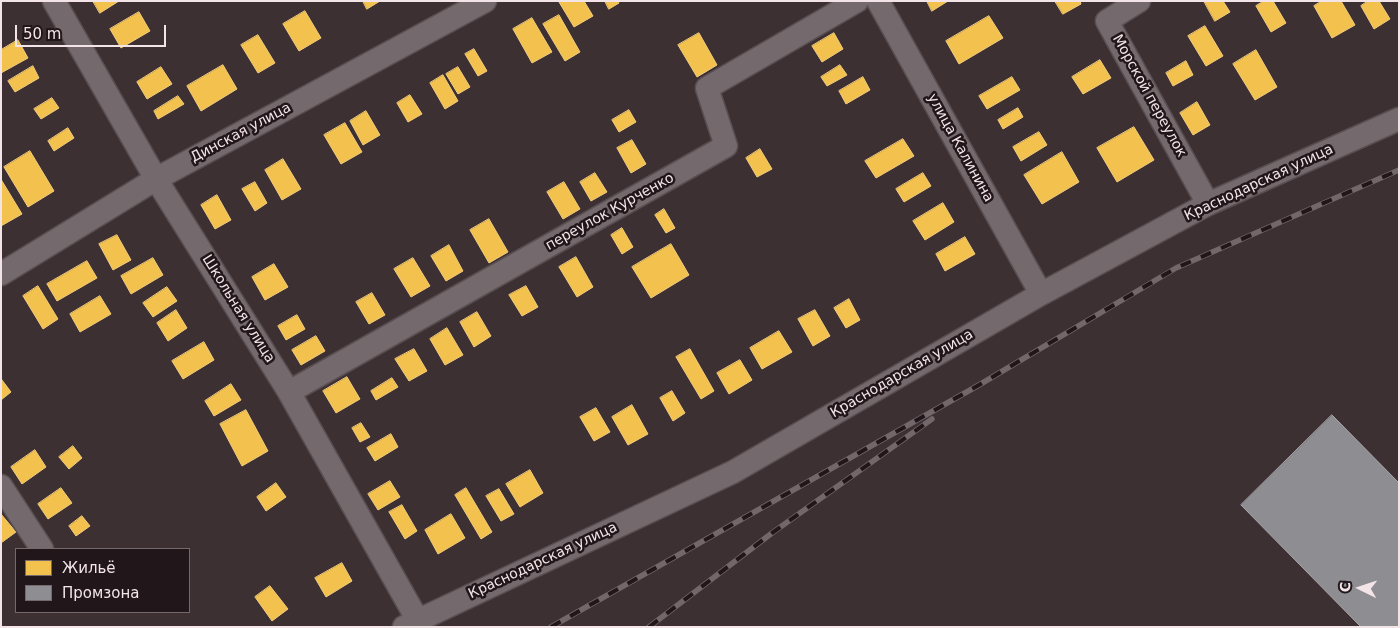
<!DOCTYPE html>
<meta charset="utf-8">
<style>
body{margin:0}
#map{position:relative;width:1400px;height:628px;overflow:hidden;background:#3c3033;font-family:"DejaVu Sans",sans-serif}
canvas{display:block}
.frame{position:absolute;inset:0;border:2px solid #f3e4e8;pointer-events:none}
.legend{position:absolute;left:15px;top:548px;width:175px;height:65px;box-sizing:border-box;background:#21171a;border:1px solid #75696c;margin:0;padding:6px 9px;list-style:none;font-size:15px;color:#f3e4e8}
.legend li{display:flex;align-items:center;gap:10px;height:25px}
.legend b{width:25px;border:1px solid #75696c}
.north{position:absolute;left:1335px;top:563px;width:50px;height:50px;-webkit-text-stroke:4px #21171a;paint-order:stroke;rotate:274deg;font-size:14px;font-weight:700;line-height:20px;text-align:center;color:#f3e4e8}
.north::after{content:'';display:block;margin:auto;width:18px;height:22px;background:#f3e4e8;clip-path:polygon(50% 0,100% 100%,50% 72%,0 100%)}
.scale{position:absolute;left:15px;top:25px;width:151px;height:22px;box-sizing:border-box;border:2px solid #f3e4e8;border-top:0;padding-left:6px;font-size:15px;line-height:18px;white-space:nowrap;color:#f3e4e8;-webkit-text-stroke:4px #21171a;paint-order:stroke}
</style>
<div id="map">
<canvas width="1400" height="628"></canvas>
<div class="frame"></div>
<ul class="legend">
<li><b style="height:14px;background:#f2c14e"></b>Жильё</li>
<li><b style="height:14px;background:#8d8d92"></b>Промзона</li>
</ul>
<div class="north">С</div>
<div class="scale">50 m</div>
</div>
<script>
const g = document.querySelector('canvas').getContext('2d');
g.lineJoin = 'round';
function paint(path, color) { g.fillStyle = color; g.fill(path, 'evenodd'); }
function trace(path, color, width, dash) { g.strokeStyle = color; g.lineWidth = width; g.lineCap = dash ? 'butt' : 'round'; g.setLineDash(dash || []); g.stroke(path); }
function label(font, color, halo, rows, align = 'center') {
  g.font = font + ' "DejaVu Sans",sans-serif'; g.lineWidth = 5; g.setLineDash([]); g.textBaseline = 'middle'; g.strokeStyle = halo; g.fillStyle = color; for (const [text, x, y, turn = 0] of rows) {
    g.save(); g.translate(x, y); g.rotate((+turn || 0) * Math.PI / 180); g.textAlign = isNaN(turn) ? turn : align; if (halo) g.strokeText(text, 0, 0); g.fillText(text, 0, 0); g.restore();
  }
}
const homes = new Path2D(`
 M93,1H119L100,13Z
 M363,1H380L367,9Z
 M584,1L593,16L574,27L559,2Z
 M605,1H618L619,3L609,9Z
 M927,1H948L932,11Z
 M1055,1H1080L1081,4L1063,14Z
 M1204,1H1223L1230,12L1215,21Z
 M1264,1H1273L1286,23L1271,32L1256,6Z
 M1322,1H1341L1355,25L1332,38L1314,6Z
 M1368,1H1379L1390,19L1374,29L1361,6Z
 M305,11L321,38L299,51L283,24Z
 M139,12L150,31L121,48L110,29Z
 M559,15L580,52L565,61L543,24Z
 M989,16L1003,38L959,64L946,41Z
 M532,18L552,52L532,63L513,29Z
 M1205,26L1223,56L1206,66L1188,36Z
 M699,33L717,65L697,77L678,45Z
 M834,33L843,49L822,62L812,46Z
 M258,35L275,63L258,73L241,45Z
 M18,40L28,58L1,73V50Z
 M474,49L487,71L478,76L465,54Z
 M1256,50L1277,87L1255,100L1233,64Z
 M1100,60L1111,78L1083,94L1072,77Z
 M1186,61L1193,75L1173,86L1166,73Z
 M223,65L237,89L201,111L187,86Z
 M840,65L847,75L827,86L821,77Z
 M33,66L39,78L15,92L8,81Z
 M161,67L172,84L147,99L137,82Z
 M458,67L470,87L458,94L446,74Z
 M443,75L458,101L445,109L430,83Z
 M863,77L870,90L846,104L839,91Z
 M1012,77L1020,90L987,109L979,96Z
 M410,95L422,114L408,122L397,103Z
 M178,96L184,104L158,119L154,111Z
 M52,98L59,108L41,119L34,109Z
 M1197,102L1210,125L1193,135L1180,113Z
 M1018,108L1023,117L1003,129L998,120Z
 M629,110L636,122L619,132L612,120Z
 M366,111L380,135L363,145L350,121Z
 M345,123L362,152L341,164L324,135Z
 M1134,127L1154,160L1117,182L1097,148Z
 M68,128L74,138L54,151L48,141Z
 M1039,132L1047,145L1021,161L1013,147Z
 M903,139L914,156L876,178L865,161Z
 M632,140L646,164L631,173L617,148Z
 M760,149L772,169L757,177L746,158Z
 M30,151L54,191L28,207L4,167Z
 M1062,152L1079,182L1042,204L1024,175Z
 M283,159L301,189L282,200L265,170Z
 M595,173L607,192L591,201L580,182Z
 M923,173L931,186L904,202L896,189Z
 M2,181L22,214L1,226V182Z
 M255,182L267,203L255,211L242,189Z
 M564,182L580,209L563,219L547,192Z
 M217,195L231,220L215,229L201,205Z
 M943,203L954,222L925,240L913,221Z
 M664,209L675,228L666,233L655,215Z
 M489,219L508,252L489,263L470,230Z
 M622,228L633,247L622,254L611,235Z
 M117,235L131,260L113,270L99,244Z
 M965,237L975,254L945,271L936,254Z
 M671,244L689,275L651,298L632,267Z
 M449,245L463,271L446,281L431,256Z
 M576,257L593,287L577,297L559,267Z
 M153,258L163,275L131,294L121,276Z
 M413,258L430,286L411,297L394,269Z
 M87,261L97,278L57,301L47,284Z
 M274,264L288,287L265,300L252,277Z
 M38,286L58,319L43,329L23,296Z
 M526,286L538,307L522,316L509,295Z
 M167,287L177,301L153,317L143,303Z
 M372,293L385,315L369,324L356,302Z
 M100,296L111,314L80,332L70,314Z
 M849,299L860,320L846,328L834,308Z
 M176,310L187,328L168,341L157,323Z
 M815,310L830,336L813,346L798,319Z
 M477,312L491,336L474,347L460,322Z
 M297,315L305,329L286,340L278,326Z
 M447,328L463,355L445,365L430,339Z
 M779,331L792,352L762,369L750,348Z
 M316,336L325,351L301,365L292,350Z
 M204,342L214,360L183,379L172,361Z
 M414,349L427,371L409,381L395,359Z
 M690,349L714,391L701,399L676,357Z
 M740,360L752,380L729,394L717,373Z
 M347,377L360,399L336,413L323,391Z
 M392,378L398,387L376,400L371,391Z
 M2,380L11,392L1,400V381Z
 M231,384L241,400L214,416L205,401Z
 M672,391L685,413L673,421L660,398Z
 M632,405L648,434L628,445L612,417Z
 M596,408L610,432L594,441L580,417Z
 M246,410L268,451L242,466L220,424Z
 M361,423L370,437L360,442L352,428Z
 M391,434L398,447L375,461L367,448Z
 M73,446L82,458L69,469L59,457Z
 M35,450L46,467L22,484L11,467Z
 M530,470L543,493L520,507L506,484Z
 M390,481L400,497L378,510L368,494Z
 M276,483L286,497L266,511L257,497Z
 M61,488L72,503L48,519L38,504Z
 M466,488L492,532L481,539L455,495Z
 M499,489L514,514L501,521L486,496Z
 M402,505L417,531L405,539L389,512Z
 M1,514L16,532L1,543Z
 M451,514L465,538L438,554L425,530Z
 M82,516L90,526L76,536L69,526Z
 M342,563L352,581L326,597L315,578Z
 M270,586L288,609L272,621L255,597Z`);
paint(homes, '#f2c14e');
trace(homes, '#f2cc7c', 1);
const industry = new Path2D(`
 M1332,415L1399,483V627H1361L1241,505Z`);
paint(industry, '#8d8d92');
trace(industry, '#aca7ac', 1);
const minor = new Path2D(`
 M54,1L156,179L289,392L417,619
 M878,1L1041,294
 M1139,1L1107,21L1208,204
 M1,274L156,179L485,1
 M289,392L726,146L707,88L857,1
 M1,486L42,549
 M404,627L733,472L1041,294L1208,204L1399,119`);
trace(minor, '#594e51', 25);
trace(minor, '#746a6d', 22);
const rail = new Path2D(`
 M551,627L979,385L1176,268L1399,170
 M649,627L772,533L932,419`);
trace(rail, '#72676a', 5.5);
trace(rail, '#21171a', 4, [11]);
label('14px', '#f3e4e8', '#21171a', [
 ["Морской переулок",1149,96,61],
 ["Динская улица",241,133,-28],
 ["улица Калинина",960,148,61],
 ["Краснодарская улица",1259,183,-25],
 ["переулок Курченко",610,212,-29],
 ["Школьная улица",238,309,58],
 ["Краснодарская улица",902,374,-30],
 ["Краснодарская улица",543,561,-25]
]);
</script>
